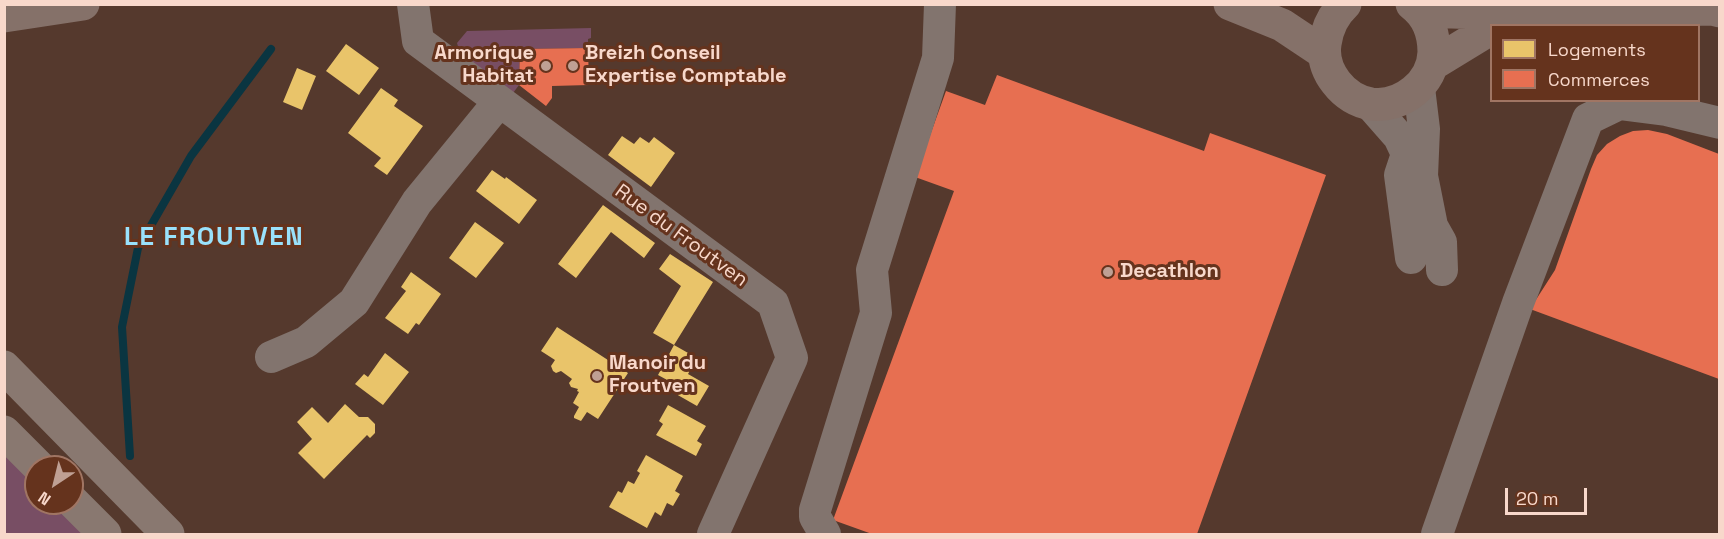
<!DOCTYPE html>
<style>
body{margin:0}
#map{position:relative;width:1724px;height:539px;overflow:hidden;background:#55392d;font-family:"Space Grotesk",sans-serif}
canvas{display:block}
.frame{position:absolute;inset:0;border:6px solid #f8d8cb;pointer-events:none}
.legend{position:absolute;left:1490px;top:24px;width:210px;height:78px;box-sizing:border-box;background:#65331d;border:2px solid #a07563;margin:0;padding:8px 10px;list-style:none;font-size:18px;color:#f8d8cb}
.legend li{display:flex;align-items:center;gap:12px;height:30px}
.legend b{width:30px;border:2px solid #a07563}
.north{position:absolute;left:24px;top:455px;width:60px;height:60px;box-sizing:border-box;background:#65331d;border:2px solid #a07563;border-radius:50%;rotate:215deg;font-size:16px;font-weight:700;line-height:24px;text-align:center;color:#f8d8cb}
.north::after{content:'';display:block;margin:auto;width:21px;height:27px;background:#bfa094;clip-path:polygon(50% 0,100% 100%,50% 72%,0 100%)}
.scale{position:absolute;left:1505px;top:488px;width:82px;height:27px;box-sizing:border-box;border:3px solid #f8d8cb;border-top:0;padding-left:8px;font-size:18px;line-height:21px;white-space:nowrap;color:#f8d8cb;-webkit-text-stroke:4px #65331d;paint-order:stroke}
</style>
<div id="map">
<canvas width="1724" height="539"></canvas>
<div class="frame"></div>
<ul class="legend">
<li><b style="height:16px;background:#e9c46a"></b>Logements</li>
<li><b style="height:16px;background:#e76f51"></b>Commerces</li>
</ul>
<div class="north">N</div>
<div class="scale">20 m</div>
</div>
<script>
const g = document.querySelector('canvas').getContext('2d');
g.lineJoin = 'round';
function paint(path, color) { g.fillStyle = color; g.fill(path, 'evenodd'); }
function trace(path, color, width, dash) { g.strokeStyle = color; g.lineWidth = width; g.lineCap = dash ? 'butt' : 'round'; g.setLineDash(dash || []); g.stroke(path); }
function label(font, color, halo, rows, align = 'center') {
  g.font = font + ' "Space Grotesk",sans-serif'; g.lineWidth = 6; g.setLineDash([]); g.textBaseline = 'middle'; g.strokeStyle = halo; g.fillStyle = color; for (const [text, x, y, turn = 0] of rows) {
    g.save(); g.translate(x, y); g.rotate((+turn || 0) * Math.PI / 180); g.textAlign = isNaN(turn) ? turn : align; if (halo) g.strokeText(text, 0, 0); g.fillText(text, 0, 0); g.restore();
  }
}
paint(new Path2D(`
 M591,28V38L588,39V48L520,49L519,85L510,97L461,57L457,43L467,31Z
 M4,432L36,467V503H72L105,534H5Z`), '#784e64');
paint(new Path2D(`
 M346,44L379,68L359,95L326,71Z
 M297,68L316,76L302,110L283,102Z
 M381,88L398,100L394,106L423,126L387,175L374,166L381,158L348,133Z
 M622,136L634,144L640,137L649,143L654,137L675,153L651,187L608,155Z
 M492,170L505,179L506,177L537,200L519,224L476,191Z
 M603,205L655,243L644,258L611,232L576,278L558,264Z
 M475,222L504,243L476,278L449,258Z
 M670,254L713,282L674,345L653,333L681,286L659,269Z
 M411,272L441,294L419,325L416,323L408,334L385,318L406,291L401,287Z
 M557,327L628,373L598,419L587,412L581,421L574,418V416L579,407L573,403L579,392L577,391L578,389L571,387L569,383L572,379L561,371L556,373L553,371L551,366L555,360L541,351Z
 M674,345L697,358L688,374L709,386L697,406L676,394L680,387L658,375Z
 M385,353L409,372L383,405L355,384L364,374L368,377Z
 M345,404L359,417H368L375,424V433L370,438L367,435L324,479L298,453L312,439L297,422L312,407L328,423Z
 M668,405L706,426L697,441L702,444L696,456L656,435L663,424L659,421Z
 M646,455L683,476L675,491L680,494L673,506L667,503L661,516L655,512L647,528L609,507L618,491L622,493L628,481L634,484L640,473L637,471Z`), '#e9c46a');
paint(new Path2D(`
 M588,48L589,85L552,86V98L546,106L519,85L520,49Z
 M997,75L1204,151L1210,133L1326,175L1197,534H872L833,520L954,191L915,177L946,91L985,105Z
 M1648,130L1667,134L1719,154V379L1530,309L1555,270L1591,169L1597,155L1607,144L1620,136L1633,131Z`), '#e76f51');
trace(new Path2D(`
 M130,456L122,327L138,248L191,156L271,49`), '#0a3541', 8);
trace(new Path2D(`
 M413,4L418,41L773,303L792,358L713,534
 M1419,88L1424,129L1422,176L1432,226L1441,242L1442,270
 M1370,104L1399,137L1407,154L1419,170
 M1407,154L1400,175L1411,258
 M271,357L306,342L354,302L417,202L498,103
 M825,534L815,517V510L876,313L872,270L938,58L940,4
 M1437,534L1518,303L1588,119L1619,104L1666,110L1720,123`), '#82746e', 32);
trace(new Path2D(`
 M1230,4L1282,25L1324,53
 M1345,4C1333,15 1327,28 1325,44C1321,71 1343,99 1371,104C1402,108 1433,83 1434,52C1434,33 1428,16 1412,4
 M1421,11L1513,14L1712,9L1720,11
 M4,16L83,4
 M1433,64L1492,28`), '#857169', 33);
trace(new Path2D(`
 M4,367L168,534
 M4,432L39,467
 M72,501L105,534`), '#897870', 33);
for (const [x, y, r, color] of [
 [546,66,6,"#bfa094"],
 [573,66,6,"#bfa094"],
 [1108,272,6,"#bfa094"],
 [597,376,6,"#bfa094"]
]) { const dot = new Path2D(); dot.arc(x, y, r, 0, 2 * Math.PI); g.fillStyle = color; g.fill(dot); trace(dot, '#65331d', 2); }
label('bold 20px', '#f8d8cb', '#65331d', [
 ["Armorique",534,54,"right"],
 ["Habitat",534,77,"right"],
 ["Breizh Conseil",585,54],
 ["Expertise Comptable",585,77],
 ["Decathlon",1120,272],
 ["Manoir du",609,364],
 ["Froutven",609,387]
], 'left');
label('20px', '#f8d8cb', '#65331d', [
 ["Rue du Froutven",681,236,36]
]);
g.letterSpacing = '1.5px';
label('bold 26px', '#99e1fb', '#65331d', [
 ["LE FROUTVEN",214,238]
]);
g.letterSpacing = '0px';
</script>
